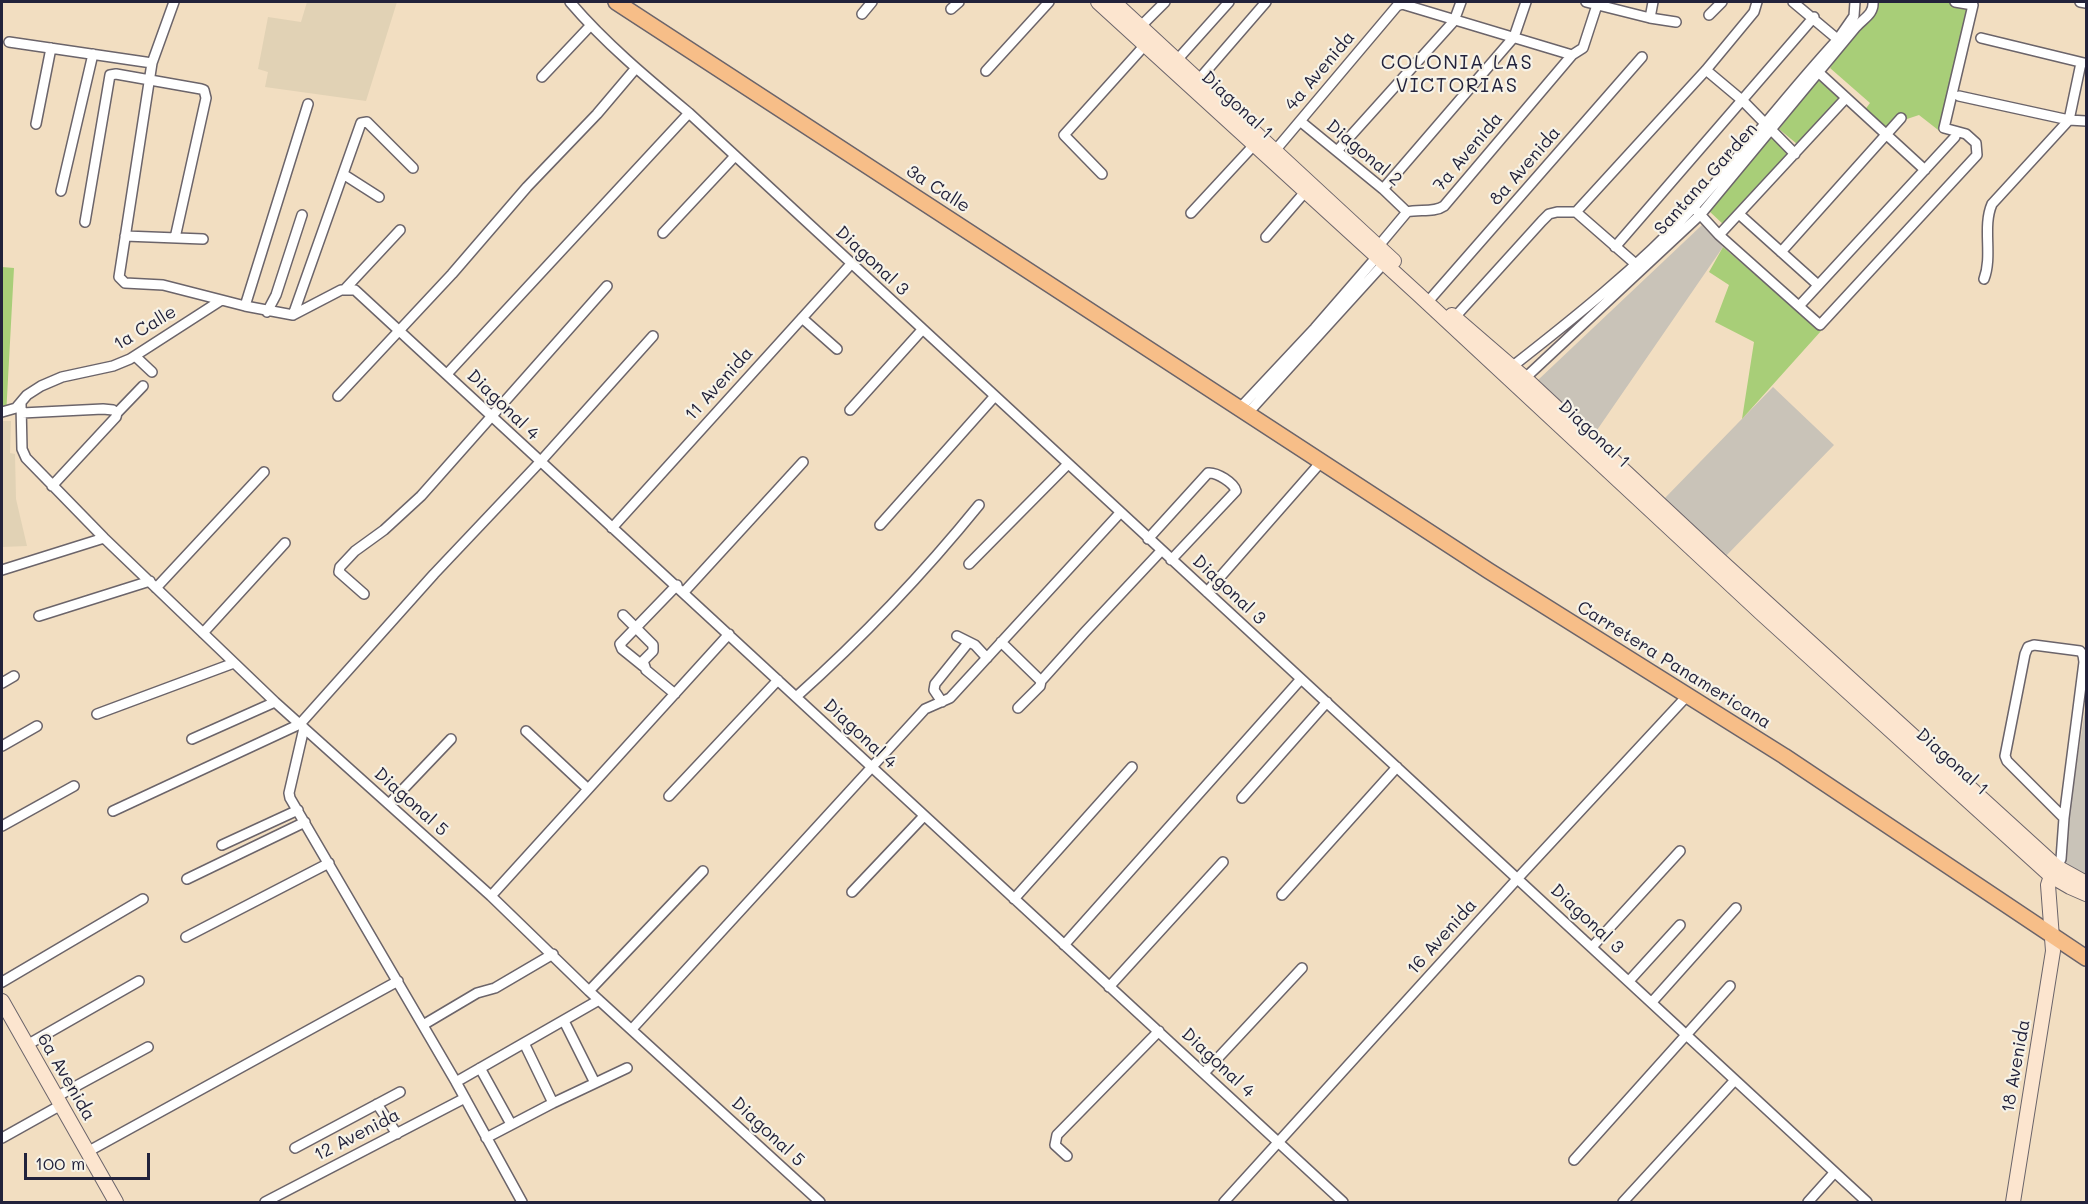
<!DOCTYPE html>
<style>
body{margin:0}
#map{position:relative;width:2088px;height:1204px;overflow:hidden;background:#f2dec1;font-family:Mali,sans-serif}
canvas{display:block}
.frame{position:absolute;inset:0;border:3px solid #22223b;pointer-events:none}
.scale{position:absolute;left:24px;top:1153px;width:126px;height:27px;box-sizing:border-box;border:3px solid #22223b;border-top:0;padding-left:8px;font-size:18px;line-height:21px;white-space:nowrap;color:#22223b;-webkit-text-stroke:4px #f7f3e8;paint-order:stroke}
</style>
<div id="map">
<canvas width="2088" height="1204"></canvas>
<div class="frame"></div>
<div class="scale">100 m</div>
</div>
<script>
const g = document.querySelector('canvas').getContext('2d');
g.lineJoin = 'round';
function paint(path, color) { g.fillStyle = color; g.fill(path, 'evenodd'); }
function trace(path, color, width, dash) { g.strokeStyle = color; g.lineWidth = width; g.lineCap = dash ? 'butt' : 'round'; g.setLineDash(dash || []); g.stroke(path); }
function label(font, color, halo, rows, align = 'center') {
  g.font = font + ' Mali,sans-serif'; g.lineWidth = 4.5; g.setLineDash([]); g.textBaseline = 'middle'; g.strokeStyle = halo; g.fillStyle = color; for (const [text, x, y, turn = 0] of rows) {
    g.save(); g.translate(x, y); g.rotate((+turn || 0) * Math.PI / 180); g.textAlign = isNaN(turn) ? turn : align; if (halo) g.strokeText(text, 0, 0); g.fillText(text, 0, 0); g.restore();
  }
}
paint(new Path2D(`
 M307,2H397L366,101L265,87L268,72L258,69L268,17L301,22Z
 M2,421H11L10,453L15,454L16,499L27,546L2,547Z`), '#e1d2b5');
paint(new Path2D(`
 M1702,225L1723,247L1595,433L1538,380Z
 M1773,387L1834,445L1724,558L1663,500Z
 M2086,704V875L2063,867L2067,825Z`), '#c9c3b8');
paint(new Path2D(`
 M1873,2H1974L1954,95L1942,133L1919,115L1907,119L1900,113L1887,130L1864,111L1870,103L1830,68Z
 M1818,80L1840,98L1797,144L1779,129Z
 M1772,136L1789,152L1724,225L1709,211Z
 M1723,247L1821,331L1742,419L1754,342L1715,322L1729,285L1709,272Z
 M2,267L14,268L6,416H2Z`), '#a8ce78');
const street = new Path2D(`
 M174,2L152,63L119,277L125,283L163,285L245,306L293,315
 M570,2C605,43 647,78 689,113L1867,1202
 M1586,2L1650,18L1676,22
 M1793,2L1842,43
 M2080,2L2086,3
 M951,9L959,2
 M862,14L872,2
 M1709,15L1722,2
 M1650,18L1653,2
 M1141,26L1165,2
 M1981,38L2084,63
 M9,42L152,63
 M1177,60L1229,2
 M1706,70L1743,101L1795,154
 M1816,70L1925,170
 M986,71L1049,2
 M542,77L591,25
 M1195,84L1266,2
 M1959,96L2069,120L2086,121
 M1300,121L1383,189L1407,212
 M36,124L51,48
 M1337,151L1454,21L1461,2
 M1273,153L1397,6L1402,4L1572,55
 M343,174L379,197
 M1102,174L1064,135L1145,45
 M1383,189L1514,37L1526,2
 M61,191L93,54
 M1697,211L1719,235L1846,98
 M1407,212C1419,209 1434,213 1444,206L1572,55L1583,48L1598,2
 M1576,212L1706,70L1754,12L1757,2
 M1191,213L1254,145
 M1739,214L1818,285
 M85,222L110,75L116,74L201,89L204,90L206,98L175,238
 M663,233L735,156
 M1719,235L1820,325L1977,155L1976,143L1966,134L1944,128L1973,5L1955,2
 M125,236L203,239
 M1266,237L1305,192
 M1615,247L1814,17
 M1376,249L1407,212
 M1781,252L1901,118
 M1984,279C1993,255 1982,227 1992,204L2069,120L2081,63
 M345,289L400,230
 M1432,297L1642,57
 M1800,305L1955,137
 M245,306L308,104
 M267,312L276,295L302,215
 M293,315L341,290H355L1343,1202
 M293,315L361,123L367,122L413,168
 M1455,317L1542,221L1549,214L1557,212H1576L1639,267
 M802,318L837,349
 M135,356L152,372
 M1509,369C1573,319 1637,268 1693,208C1743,153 1788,93 1838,39L1854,16L1855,2
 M447,374L689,113
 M1523,380L1701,214L1856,27C1864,18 1874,14 1873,2
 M338,396L452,274L527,187L597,114L636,68
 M21,404L22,449L26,458L104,538L275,702L491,896L589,991L820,1202
 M1239,409L1315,328L1381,252
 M850,410L922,330
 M2,412L16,408L27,395L41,386L62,377L113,366L130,359L220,301
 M22,413L103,409L113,410L117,413L116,417L52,486
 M117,413L143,386
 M1247,414L1386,261
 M880,525L994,397
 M612,528L851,264
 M1148,539L1208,473C1217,472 1234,483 1236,491L1171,560
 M969,564L1067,465
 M2,570L104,538
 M156,588L264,472
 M684,592L803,462
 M1207,592L1321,462
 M364,594L339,572L340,567L355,551L384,530L421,496L607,286
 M623,615L653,645V651L643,661L646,670L675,694
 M39,616L150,581
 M203,633L285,543
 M957,636L975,645L987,658
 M1001,642L1041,681L1040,686L1018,708
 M643,666L622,649L620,644L677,585
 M1041,681L1085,632L1161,551
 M2,683L14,676
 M796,697C862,638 923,574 979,505
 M942,702L934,690L935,684L968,643
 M97,714L234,663
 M304,728L289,793L290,798L456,1082L522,1202
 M526,731L588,789
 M192,739L275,702
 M2,746L37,726
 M669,796L778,680
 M1242,798L1327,702
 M389,804L451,739
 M113,811L300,724L434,574L540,462L653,336
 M2,826L74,786
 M222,845L298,810
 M2057,867L2061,859L2064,818L2084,662L2083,655L2080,651L2034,645L2028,647L2025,654L2005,756L2007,761L2064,818
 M187,879L305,822
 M852,892L924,816
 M1282,895L1397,767
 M491,896L729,634
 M1014,899L1132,767
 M186,937L329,863
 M1064,945L1301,679
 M1592,947L1680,851
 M1629,981L1680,925
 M2,982L143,899
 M1109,987L1223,862
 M589,991L703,871
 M1652,1002L1736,908
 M564,1021L595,1083
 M423,1025L477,993L495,988L553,954
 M632,1029L925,709L950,698L1120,513
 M524,1043L553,1103
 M27,1045L139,981
 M480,1068L511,1124
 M1204,1073L1302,968
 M456,1082L599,1000
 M56,1097L148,1047
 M377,1104L397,1134
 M2,1138L61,1105
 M486,1138L553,1103L627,1068
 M295,1148L400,1092
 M89,1151L398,981
 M1067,1156L1055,1145L1057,1135L1159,1031
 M1574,1160L1730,986
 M265,1202L465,1098
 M1224,1202L1518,878L1687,696
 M1623,1202L1735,1080
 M1808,1202L1834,1173`);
const secondary = new Path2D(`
 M1098,2L1418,294L1762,614L2051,876L2070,887L2086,894
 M1114,2L1394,261
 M1452,315L1525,378L1719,559L2057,867L2086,883
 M2,1001L116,1202
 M2013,1202L2053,951L2048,885L2051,876L2056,869`);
const primary = new Path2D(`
 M616,2L1489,571L1784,756L2086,958`);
trace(street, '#6b646a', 12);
trace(secondary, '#6b646a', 16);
trace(primary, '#6b646a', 18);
trace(street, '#fff', 9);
trace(secondary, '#fce5cf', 14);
trace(primary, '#f7be88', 15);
label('18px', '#22223b', '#f7f3e8', [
 ["4a Avenida",1320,71,-50],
 ["Diagonal 1",1237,105,43],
 ["7a Avenida",1468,152,-50],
 ["Diagonal 2",1364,153,40],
 ["8a Avenida",1525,166,-49],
 ["Santana Garden",1706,179,-48],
 ["3a Calle",938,189,33],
 ["Diagonal 3",872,261,43],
 ["1a Calle",145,328,-31],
 ["11 Avenida",719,384,-48],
 ["Diagonal 4",503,405,44],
 ["Diagonal 1",1594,434,43],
 ["Diagonal 3",1229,590,43],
 ["Carretera Panamericana",1674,665,32],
 ["Diagonal 4",860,734,43],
 ["Diagonal 1",1952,762,42],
 ["Diagonal 5",411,802,42],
 ["Diagonal 3",1587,919,43],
 ["16 Avenida",1442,937,-48],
 ["Diagonal 4",1218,1063,43],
 ["18 Avenida",2016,1066,-80],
 ["6a Avenida",66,1077,60],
 ["Diagonal 5",768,1132,43],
 ["12 Avenida",357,1135,-27]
]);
g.letterSpacing = '1.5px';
label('20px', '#22223b', '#f7f3e8', [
 ["COLONIA LAS",1457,63],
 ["VICTORIAS",1457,86]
]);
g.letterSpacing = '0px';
</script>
